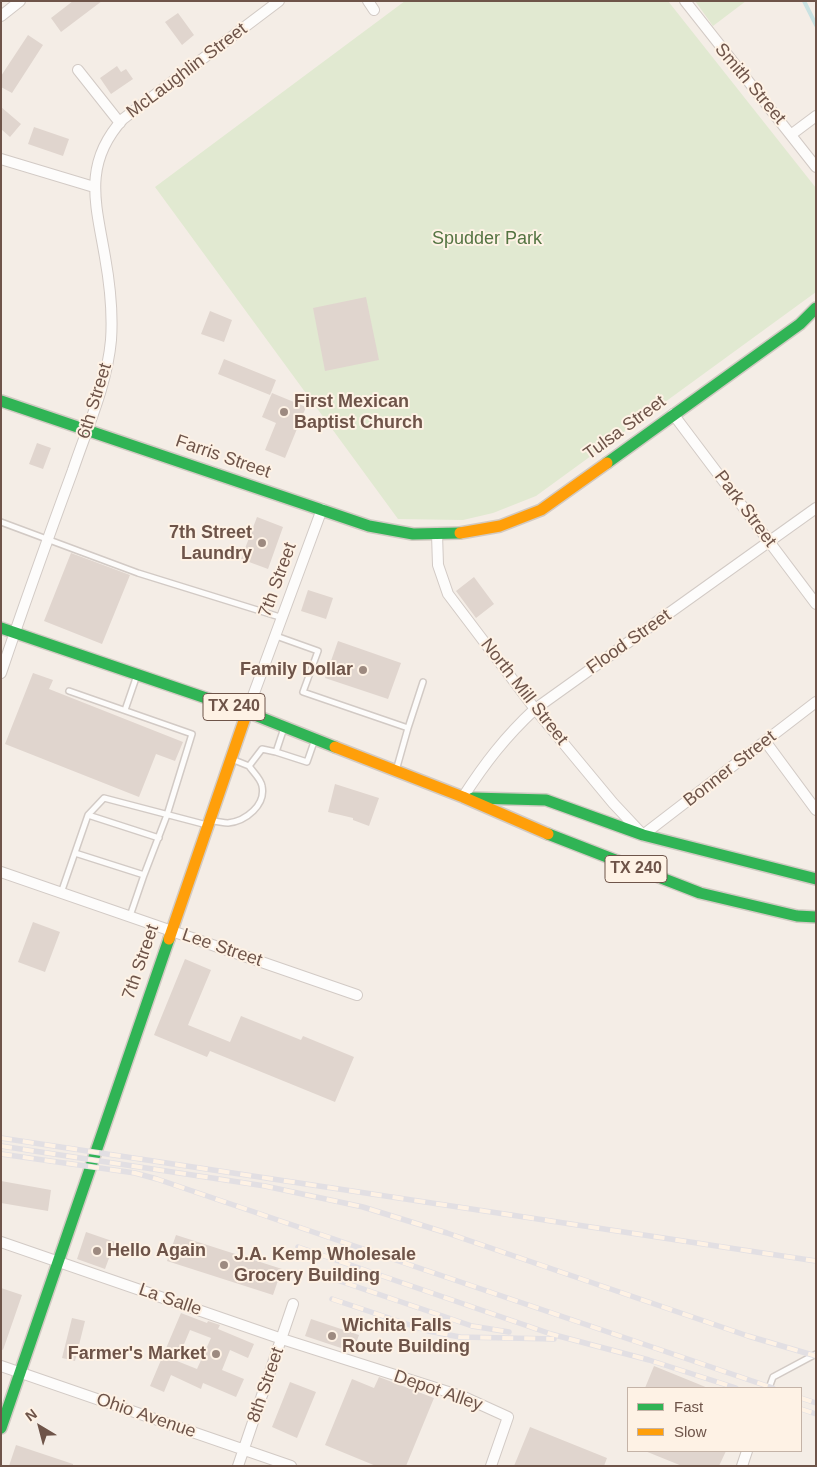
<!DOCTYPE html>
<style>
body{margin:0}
#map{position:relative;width:817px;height:1467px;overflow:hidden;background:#f4ede6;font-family:Helvetica,sans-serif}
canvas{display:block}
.frame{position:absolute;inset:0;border:2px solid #6e5449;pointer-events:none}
.legend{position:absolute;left:627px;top:1387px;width:175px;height:65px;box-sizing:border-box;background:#fef2e5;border:1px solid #c4b3a7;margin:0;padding:6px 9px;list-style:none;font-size:15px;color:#6e5449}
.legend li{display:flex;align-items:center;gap:10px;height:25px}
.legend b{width:25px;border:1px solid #c4b3a7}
.north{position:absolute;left:15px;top:1402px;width:50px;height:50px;-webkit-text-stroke:4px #fef2e5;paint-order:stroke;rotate:323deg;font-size:14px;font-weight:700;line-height:20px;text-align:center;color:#6e5449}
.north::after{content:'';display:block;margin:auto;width:18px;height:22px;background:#6e5449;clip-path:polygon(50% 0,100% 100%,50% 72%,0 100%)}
</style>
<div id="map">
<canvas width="817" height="1467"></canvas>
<div class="frame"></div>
<ul class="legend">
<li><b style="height:6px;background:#30b455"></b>Fast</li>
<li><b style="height:6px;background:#ff9f0a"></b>Slow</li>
</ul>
<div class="north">N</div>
</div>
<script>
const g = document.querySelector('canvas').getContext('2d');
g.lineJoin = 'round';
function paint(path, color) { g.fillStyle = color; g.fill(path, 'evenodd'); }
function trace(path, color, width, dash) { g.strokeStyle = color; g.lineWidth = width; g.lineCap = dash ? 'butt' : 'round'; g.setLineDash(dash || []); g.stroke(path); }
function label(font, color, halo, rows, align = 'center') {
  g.font = font + ' Helvetica,sans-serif'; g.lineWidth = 4; g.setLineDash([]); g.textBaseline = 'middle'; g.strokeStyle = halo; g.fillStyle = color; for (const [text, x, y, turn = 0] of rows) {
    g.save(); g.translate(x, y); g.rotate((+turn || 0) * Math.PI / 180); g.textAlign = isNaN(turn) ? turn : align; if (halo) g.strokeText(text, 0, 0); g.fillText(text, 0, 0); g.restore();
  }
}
paint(new Path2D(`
 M405,1H668L816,188V292L536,496L493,513L463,520L398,519L155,187Z
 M695,1H746L713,26Z`), '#e1e9d1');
trace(new Path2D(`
 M804,1L816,25`), '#c9e2e2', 4);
paint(new Path2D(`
 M73,1H102L61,32L51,18Z
 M178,13L194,35L182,45L165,22Z
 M28,35L43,45L12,93L1,87V76Z
 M117,66L121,72L126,69L133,79L111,94L100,78Z
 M1,107L21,124L10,137L1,129Z
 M34,127L69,139L63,156L28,144Z
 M366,297L379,360L325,371L313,308Z
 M210,311L232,320L224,342L201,334Z
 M224,359L276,380L270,395L218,374Z
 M272,393L306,407L285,458L265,450L276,423L262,417Z
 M37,443L51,448L43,469L29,464Z
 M257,517L283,527L268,569L241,559Z
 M71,553L130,575L102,644L44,621Z
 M474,577L494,604L476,618L456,591Z
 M308,590L333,598L326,619L301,611Z
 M338,641L401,663L388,699L325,678Z
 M33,673L53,680L49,689L183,742L175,761L156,754L139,797L5,744Z
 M335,784L379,798L369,826L353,820V818L328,812Z
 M33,922L60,932L45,972L18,962Z
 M185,959L211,970L188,1025L230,1042L241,1016L301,1040L303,1036L354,1057L335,1102L210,1051L207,1057L154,1035Z
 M1,1181L51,1190L48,1211L1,1203Z
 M86,1232L115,1242L105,1269L77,1259Z
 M176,1235L282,1269L273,1295L167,1261Z
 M1,1288L22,1295L3,1350L1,1349Z
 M181,1313L207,1323L208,1321L220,1325L218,1329L254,1344L248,1358L230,1350L222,1370L244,1379L236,1397L203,1383L201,1389L171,1375L164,1392L150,1386ZM190,1330L211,1338L197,1369L177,1361Z
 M72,1318L85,1321L75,1361L62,1358Z
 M311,1319L359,1335L353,1352L305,1336Z
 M654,1366L708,1388H645Z
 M379,1377L434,1398L406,1466H376L325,1445L352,1379L374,1388Z
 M290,1382L316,1392L297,1438L272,1427Z
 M530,1427L607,1458L604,1466H514Z
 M16,1445L73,1464V1466H9Z
 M645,1451H726L719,1466H682Z`), '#e0d5ce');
const lane = new Path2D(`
 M1,522L138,573L283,618
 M276,636L318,651L303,692L408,728L397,767
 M69,691L192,734L167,815L144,875
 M125,710L136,678
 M284,728L276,752L307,762L314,742
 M408,728L423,682
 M234,760L249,766L262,749L276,752
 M88,815L159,838
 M212,821C217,821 223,823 228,823C246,821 266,805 262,786C261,779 253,772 249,766
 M75,853L144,875L130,916
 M61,893L88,815L104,798L207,825
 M769,1388L773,1377L816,1354`);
const street = new Path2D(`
 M368,1L374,10
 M685,1L816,167
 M1,16L20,1
 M78,70L120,123
 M792,134L816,116
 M1,159L94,187
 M673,414L816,604
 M437,534L438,565L448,594L535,709L613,803L643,835L816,702
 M1,673C24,605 48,538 73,470C87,428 107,385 111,340C113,312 110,285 105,257C96,204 82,164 123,119L279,1
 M247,712L322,509
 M765,741L816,810
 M463,797C485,763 505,737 535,709L816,508
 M1,872L357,995
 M1,1242L282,1339L464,1397L508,1417L491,1466
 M1,1366L291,1466
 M238,1466L293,1304
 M742,1466L747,1451`);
const fast = new Path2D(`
 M1,401L369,526L413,534L460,533
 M607,463L800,324L816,308
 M1,628L247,712L335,747
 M473,798L546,800L643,835L816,879
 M548,834L700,893L797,916L816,917
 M1,1428L169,939`);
const slow = new Path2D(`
 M460,533L500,526L541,510L607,463
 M335,747L463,797L548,834
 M169,939L247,712`);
trace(lane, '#d2cac5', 8);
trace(street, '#d2cac5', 12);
trace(fast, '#d2cac3', 14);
trace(slow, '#d2cac3', 14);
trace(lane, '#fdfcfb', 5);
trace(street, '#fdfcfb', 10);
trace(fast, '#30b455', 11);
trace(slow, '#ff9f0a', 11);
const rail = new Path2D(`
 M1,1138L816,1261
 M1,1146L265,1186L363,1207L447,1233L748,1336L816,1356
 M1,1154L135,1173L157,1179L773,1388
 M298,1247L551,1334L649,1360L736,1388
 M325,1276L472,1326L509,1332
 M332,1299L428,1331L460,1337L554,1339
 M801,1398L816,1403
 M801,1409L816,1414`);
trace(rail, '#e2dfe3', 5.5);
trace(rail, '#fef2e5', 4, [11]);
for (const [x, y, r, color] of [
 [284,412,5,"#9d8a80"],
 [262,543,5,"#9d8a80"],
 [363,670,5,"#9d8a80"],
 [97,1251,5,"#9d8a80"],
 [224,1265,5,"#9d8a80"],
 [332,1336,5,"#9d8a80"],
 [216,1354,5,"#9d8a80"]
]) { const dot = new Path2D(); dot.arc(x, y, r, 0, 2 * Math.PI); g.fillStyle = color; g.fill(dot); trace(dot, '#fef2e5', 2); }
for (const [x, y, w] of [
 [234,707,62],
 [636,869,62]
]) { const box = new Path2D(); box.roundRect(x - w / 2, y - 13.5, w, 27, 4); g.fillStyle = '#fef2e5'; g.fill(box); trace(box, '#6e5449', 1); }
label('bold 16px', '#6e5449', null, [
 ["TX 240",234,707],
 ["TX 240",636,869]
]);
label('18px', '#6e5449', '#fef2e5', [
 ["McLaughlin Street",187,71,-37],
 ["Smith Street",750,84,50],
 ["6th Street",95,401,-73],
 ["Tulsa Street",625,428,-36],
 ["Farris Street",223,457,19],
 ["Park Street",745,509,53],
 ["7th Street",278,580,-70],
 ["Flood Street",629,642,-35],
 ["North Mill Street",524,692,52],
 ["Bonner Street",730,769,-38],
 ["Lee Street",222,948,19],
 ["7th Street",141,962,-71],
 ["La Salle",170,1300,19],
 ["8th Street",266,1385,-71],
 ["Depot Alley",438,1391,19],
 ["Ohio Avenue",146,1416,19]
]);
label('18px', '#547442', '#fef2e5', [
 ["Spudder Park",487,239]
]);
label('bold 18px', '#6e5449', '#fef2e5', [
 ["First Mexican",294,402],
 ["Baptist Church",294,423],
 ["7th Street",252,533,"right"],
 ["Laundry",252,554,"right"],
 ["Family Dollar",353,670,"right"],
 ["Hello Again",107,1251],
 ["J.A. Kemp Wholesale",234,1255],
 ["Grocery Building",234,1276],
 ["Wichita Falls",342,1326],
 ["Route Building",342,1347],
 ["Farmer's Market",206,1354,"right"]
], 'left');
</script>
